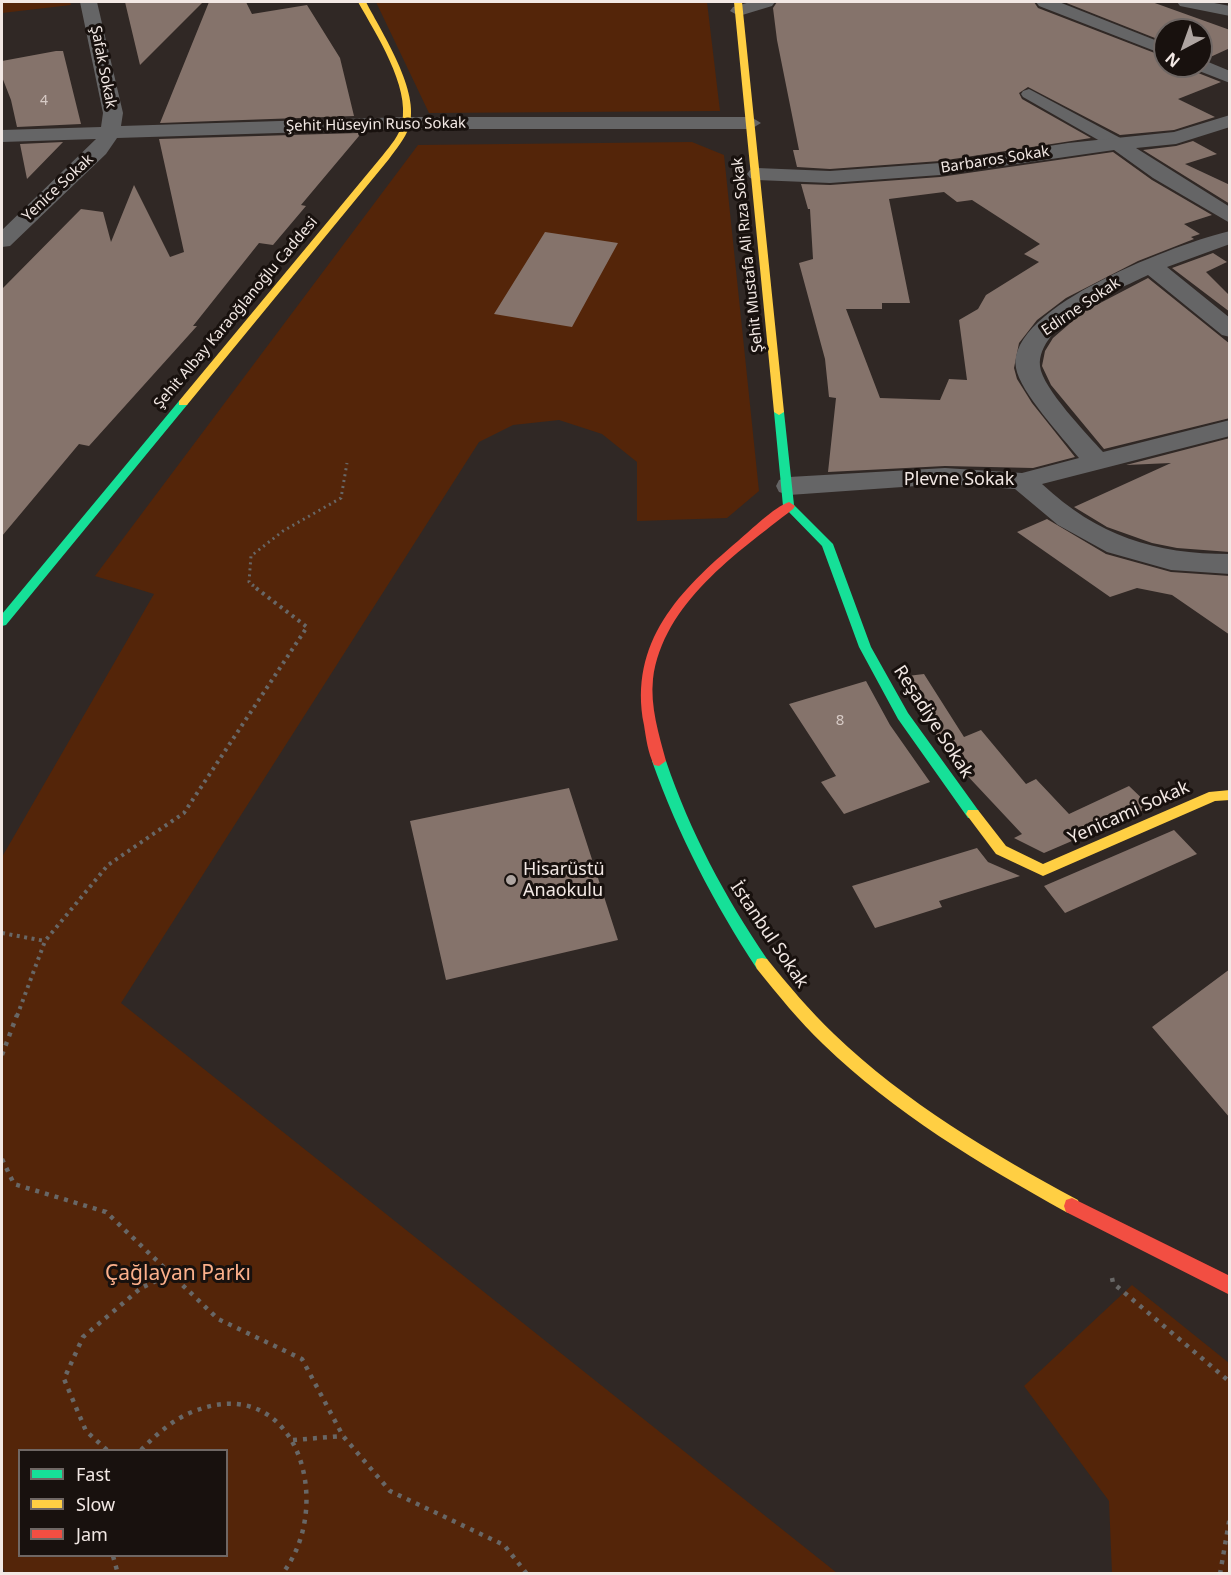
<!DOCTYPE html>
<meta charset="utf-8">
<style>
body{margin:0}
#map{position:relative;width:1231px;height:1575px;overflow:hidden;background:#302825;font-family:"Noto Sans",sans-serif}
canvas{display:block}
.frame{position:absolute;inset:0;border:3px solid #f2e8e4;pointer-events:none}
.legend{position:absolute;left:18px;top:1449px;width:210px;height:108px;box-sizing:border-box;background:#18110e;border:2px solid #6f6764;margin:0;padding:8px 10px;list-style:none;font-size:18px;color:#f2e8e4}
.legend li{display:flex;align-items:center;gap:12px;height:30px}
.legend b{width:30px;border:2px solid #6f6764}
.north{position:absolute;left:1153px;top:18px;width:60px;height:60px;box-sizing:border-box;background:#18110e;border:2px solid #6f6764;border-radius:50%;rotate:221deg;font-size:16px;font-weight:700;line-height:24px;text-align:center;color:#f2e8e4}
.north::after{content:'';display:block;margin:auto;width:21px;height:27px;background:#aea5a1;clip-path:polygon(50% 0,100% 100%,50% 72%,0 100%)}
</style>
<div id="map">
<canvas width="1231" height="1575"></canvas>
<div class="frame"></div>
<ul class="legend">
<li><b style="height:8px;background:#16e098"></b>Fast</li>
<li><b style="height:8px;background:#ffcf43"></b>Slow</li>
<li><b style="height:8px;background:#f24e42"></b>Jam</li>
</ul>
<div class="north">N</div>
</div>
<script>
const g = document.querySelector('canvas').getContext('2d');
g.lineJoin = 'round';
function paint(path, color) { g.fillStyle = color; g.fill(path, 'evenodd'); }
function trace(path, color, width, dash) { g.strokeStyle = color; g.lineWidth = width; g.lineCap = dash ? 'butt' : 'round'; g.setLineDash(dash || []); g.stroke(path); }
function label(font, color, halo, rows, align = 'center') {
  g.font = font + ' "Noto Sans",sans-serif'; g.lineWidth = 6; g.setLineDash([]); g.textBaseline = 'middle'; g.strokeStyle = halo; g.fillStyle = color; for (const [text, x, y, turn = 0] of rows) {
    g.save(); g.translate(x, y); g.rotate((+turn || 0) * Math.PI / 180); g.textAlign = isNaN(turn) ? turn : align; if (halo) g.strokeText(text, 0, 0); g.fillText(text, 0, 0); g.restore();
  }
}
paint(new Path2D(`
 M2,2H70L71,5L2,13Z
 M376,2H707L720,111L429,113Z
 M692,142L724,155L759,491L727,518L637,521V462L602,434L559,420L513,425L479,442L121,1003L837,1573L6,1574L2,1566V857L154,594L95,576L418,145ZM20,1450H226V1556H20Z
 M1132,1285L1229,1363V1573H1112L1109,1501L1024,1386Z`), '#542509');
paint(new Path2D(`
 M125,2H203L140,65Z
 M209,2H246L252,14L307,5L340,58L354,116L160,123Z
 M777,2H1034L1038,8L1165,57V66H1190L1193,71L1221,82L1178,99L1215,117L1174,130L1120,135L1028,87L1019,93L1022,99L1091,138L940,161L830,169L797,167L793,150H799L777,40L773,8Z
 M1064,2H1152L1230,30V48L1206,59L1201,57V30H1165V42Z
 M56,51H63L81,124L17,127L11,100L2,77V61Z
 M358,133L359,136L301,205L306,206L273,245L259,243L193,326H197L89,446L79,444L2,536V289L81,209L103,212L111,242L134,185L170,257L184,252L159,139Z
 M1193,141L1217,154L1185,164L1230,185V204L1143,150L1176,146Z
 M63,142L27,179L20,144Z
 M1113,152L1152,180L1212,215L1184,224L1200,234L1191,237L1194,239L1138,261L1066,298L1037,320L1019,343L1014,368L1017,379L1032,403L1075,457L1033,468L945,466L828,472L836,398L829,397L825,359L799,263L813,259L810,209H808L801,184L830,185L940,177ZM944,192L957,202L972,200L1040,244L1024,254L1039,262L986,295L978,309L959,320L967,380L949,379L940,400L880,398L846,309H882V303H910L889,199Z
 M545,232L618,243L572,327L494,314Z
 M1213,253L1227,262L1206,272L1230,296V312L1172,268Z
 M1148,278L1230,344V418L1104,449L1051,385L1042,366L1045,351L1053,338L1083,312Z
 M1230,438V552L1177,548L1152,543L1107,527L1074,507L1171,463L1126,465Z
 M1047,519L1106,554L1171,572L1230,576V635L1172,595L1137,588L1110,597L1017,532Z
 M924,674L964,737L981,730L1026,784L1036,779L1069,814L1129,786L1151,807L1044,853L1014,838L1022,834L962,770L916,707L899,677Z
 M866,681L890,725L930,782L844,814L821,782L836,776L789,704Z
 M569,788L618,940L446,980L410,821Z
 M1174,830L1197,854L1065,913L1044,886Z
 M977,848L988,862L1020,876L939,901L942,907L875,928L852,886Z
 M1230,969V1118L1152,1027Z`), '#85736b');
trace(new Path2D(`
 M254,586L249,582L251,556L283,531L341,498L347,463`), '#686766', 3, [2, 4]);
trace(new Path2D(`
 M2,933L45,941
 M17,1016L45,941L108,865L184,813L307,627L252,585`), '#686766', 4, [3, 4.5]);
trace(new Path2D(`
 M2,1055L17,1015
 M2,1159L14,1184L106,1212L218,1319L302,1359L343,1436L390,1491L504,1545L527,1574
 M1112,1278L1113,1283L1230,1382
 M293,1440L343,1436
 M107,1450L86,1431L64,1379L83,1337L141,1288L171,1274
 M141,1450C156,1435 172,1420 192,1412C296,1369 337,1504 282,1574
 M113,1556L118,1574
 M1220,1574L1230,1516`), '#686766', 4.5, [4, 6]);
paint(new Path2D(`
 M1029,89L1126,141L1129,145L1126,149H1114L1023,97L1021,94L1023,91Z`), '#656566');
paint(new Path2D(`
 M80,2H97L123,113L121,126L407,117H751L761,123L751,129H407L117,138L106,154L10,246L2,247V230L96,139L2,142V130L101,127L103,113Z
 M750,2H775L772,6L739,16L730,11L733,7Z
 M1036,2H1059L1165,44V55L1039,6Z
 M1177,2H1209L1230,6V16L1180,6Z
 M1201,59L1230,71V83L1194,69L1192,66H1201Z
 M1230,115V127L1176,144L1136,148L1230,207V223L1153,178L1114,150L940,175L830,183L757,180L750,178L747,174L750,170L757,168L830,171L940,163L1068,143L1174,132Z
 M1230,231V244L1167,267L1230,318V337L1222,335L1148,275C1117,290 1037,324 1040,366C1042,388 1088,435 1103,452L1230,420V436L1042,484C1098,536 1154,554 1230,554V574L1171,570L1107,552L1058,525L1015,489L945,484L789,495L779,492L776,486L779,480L789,477L945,468L1022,473L1079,458C1063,438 1020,392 1016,368C1006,306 1182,242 1230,231Z`), '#656566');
paint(new Path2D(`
 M183,400L188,403L187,405L6,625L2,626V614L179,401Z
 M779,409L784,412L794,505L833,544L871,647L908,713L978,810L980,814L978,818H968L898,719L859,647L822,546L783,506L774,412Z
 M659,756L666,761C690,832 725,897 767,959L769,964L767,969L762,970L757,969C714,903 678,835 652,761Z`), '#16e098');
paint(new Path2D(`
 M358,2H366C382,33 421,92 409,127C405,139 396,149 389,159L187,405H179V401L383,155C390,146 400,135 402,123C410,86 376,34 358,2Z
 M734,2H742L784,412L779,415L774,412Z
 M1230,790V800L1215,801L1043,876L996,854L966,814L968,810H978L1006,846L1043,864L1209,792Z
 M762,958L767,959C788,985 810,1011 834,1034C906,1103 991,1153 1078,1200L1080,1206L1078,1212L1072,1214L1066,1212C980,1164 894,1113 823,1044C799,1021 778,995 757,969L755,964L757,959Z`), '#ffcf43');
paint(new Path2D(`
 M789,502L795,506L793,509C737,553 663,603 653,679C650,706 659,735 666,761L659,766L654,765C648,753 646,738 644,725C628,642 680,590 738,541C751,530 774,507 789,502Z
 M1072,1198L1230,1276V1295L1066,1212L1064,1206L1066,1200Z`), '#f24e42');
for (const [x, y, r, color] of [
 [511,880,6,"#aea5a1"]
]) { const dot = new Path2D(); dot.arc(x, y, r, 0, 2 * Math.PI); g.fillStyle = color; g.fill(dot); trace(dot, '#18110e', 2); }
label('14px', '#d7cbc6', null, [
 ["4",44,101]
]);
label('15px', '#f2e8e4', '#18110e', [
 ["Şafak Sokak",103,67,79],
 ["Şehit Hüseyin Ruso Sokak",376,125,-1],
 ["Barbaros Sokak",995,160,-9],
 ["Yenice Sokak",58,188,-43],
 ["Şehit Mustafa Ali Rıza Sokak",748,255,-96],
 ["Edirne Sokak",1081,307,-34],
 ["Şehit Albay Karaoğlanoğlu Caddesi",236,313,-50]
]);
label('15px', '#d7cbc6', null, [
 ["8",840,721]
]);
label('18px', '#f2e8e4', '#18110e', [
 ["Plevne Sokak",959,480],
 ["Reşadiye Sokak",933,722,57],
 ["Yenicami Sokak",1129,813,-24],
 ["İstanbul Sokak",769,935,56]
]);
label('18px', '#f2e8e4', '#18110e', [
 ["Hisarüstü",523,870],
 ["Anaokulu",523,891]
], 'left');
label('21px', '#fcb08b', '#18110e', [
 ["Çağlayan Parkı",178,1274]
]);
</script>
